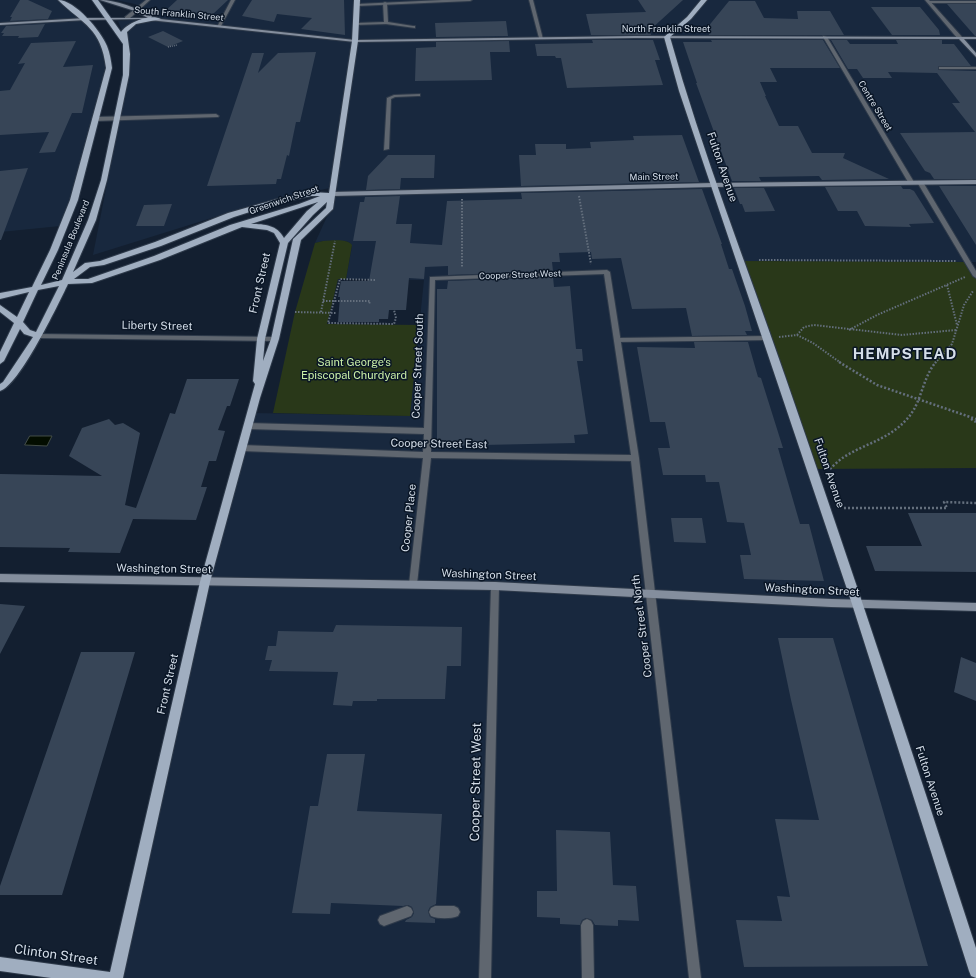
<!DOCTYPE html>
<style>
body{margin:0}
canvas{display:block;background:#131f30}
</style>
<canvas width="976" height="978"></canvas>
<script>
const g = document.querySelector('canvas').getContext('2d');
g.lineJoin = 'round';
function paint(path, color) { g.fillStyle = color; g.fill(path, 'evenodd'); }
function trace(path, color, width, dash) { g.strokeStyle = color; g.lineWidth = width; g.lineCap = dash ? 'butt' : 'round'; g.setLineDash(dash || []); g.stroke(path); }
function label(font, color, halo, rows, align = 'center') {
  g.font = font + ' "Public Sans",sans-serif'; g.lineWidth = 3; g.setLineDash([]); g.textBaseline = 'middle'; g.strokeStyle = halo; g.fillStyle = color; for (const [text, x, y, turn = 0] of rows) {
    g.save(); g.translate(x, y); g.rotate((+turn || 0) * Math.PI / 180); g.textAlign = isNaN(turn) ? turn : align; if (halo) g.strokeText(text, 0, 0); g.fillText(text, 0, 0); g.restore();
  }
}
paint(new Path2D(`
 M0,0H58L85,21L98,36L106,56V67L72,198L60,226L0,232Z
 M116,0H976V262L741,261L976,978H116L205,582L251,413L410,416L424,280L346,279L352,246L349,242L344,241H323L315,243L330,210V188L266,201L93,255L114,148L127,67L128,45L118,21L159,18L135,4Z`), '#18283e');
paint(new Path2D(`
 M323,241C332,241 346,238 352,245L346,279H338L327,324L419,325L410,416L273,413L295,312L315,243Z
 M741,261L967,262L976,277V468L812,469Z`), '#293819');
const water = new Path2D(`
 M30,436H52L47,446L25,445Z`);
paint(water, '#030d00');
trace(water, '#424c46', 1);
paint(new Path2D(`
 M20,0H28L52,11L48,19L10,21L12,17H10Z
 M177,0H228L213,14L187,12L184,15L163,13Z
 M252,0H344L345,35L301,29L312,18L277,14L274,22L242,16Z
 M638,0H683L650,30L651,35H591L586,14L646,12Z
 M729,1H755L764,18L798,19L797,11H830L844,35H709L707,28Z
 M947,4H976V36H975Z
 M871,7H920L939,30L940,35H892Z
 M506,21L508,36L436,37L435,23Z
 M45,24L38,37L18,38L19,36H2L4,33H1L6,26Z
 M163,31L183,41L168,47L148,37Z
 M592,40H653L660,60H655L663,85L567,88L561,58H556L555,56H537L535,44L593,43Z
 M711,40H823L840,68H770L777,82H760L766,96H765L779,126H798L812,153H845L843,158L889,179L822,180L819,176L759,177L761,181H732L696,83H697L683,42H712Z
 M831,40H847L850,44H898L896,40H942V44H954L971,66H939L938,69L939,70L976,71V179H934L930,173L925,171L900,133L975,132L952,103H960L937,73L888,72L892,78H863L857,69H848Z
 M76,41L63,67L93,65L82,113H72L55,152L39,153L49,132L0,135V91L10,90L25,63L18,64L31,43Z
 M509,41L510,52H490L492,80L415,81L416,48L436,47V42Z
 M316,52L300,122H296L289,156L287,155L281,179H277L276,184L207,186L252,53H264L258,73L278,53Z
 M682,135L699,182L521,186L519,155H536L535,144H566V149L591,148L590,142L634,140L633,136Z
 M388,155H435L434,178H401L400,189L366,190L368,176Z
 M28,168L1,240H0V171Z
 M901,186L903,189H910L914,191L934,223L909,224L911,227L865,226L857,211H838L825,187Z
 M939,186H976V245Z
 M734,188H764L775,211L745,212L742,204H740Z
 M702,189L722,244H721L729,269H732L745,306L752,331H745L747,335L692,336L686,308L632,309L621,258L592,259L591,252L559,253L560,262H552L553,271L448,275V266L425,267L424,279L409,278L406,310H389L388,319H379V322H338L340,297H338L341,281H369L376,241H353L360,202H364L365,197L400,196L396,224H412L410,243L442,245L447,201L522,199L521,193Z
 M172,204L164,226H136L144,205Z
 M553,277L554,287L570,286L576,349H582L583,361H577L588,434L574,435L575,443L437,446V289H447L448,281Z
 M694,342H748L758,377L761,378L783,448H778L800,524H809L824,581L744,579L740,555H751L744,523L727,522L719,482H706L705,475H663L658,448H670L665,422H650L637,347L695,348Z
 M187,379H239L230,406H227L218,430L225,431L216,461H209L201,487H207L196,520L133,519L120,553L68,552L70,548L0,547V474L102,476L69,456L82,428L109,419L115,425L123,423L140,433L125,505L136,508L170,413L175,414Z
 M908,513H976V572L875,571L866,546H922Z
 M671,518H702L706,543L674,542Z
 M0,604L25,606L0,654Z
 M336,625L462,627L461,666H447L445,699H377V701H353L352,706L333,705L338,672L269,671L272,660H265L268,646H276L278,631L333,632Z
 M778,638H833L928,966L744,967L736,920L782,921L777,896L790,897L775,819L819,820L791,700Z
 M81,652H135L62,895H0V886Z
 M961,657L976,663V701L954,692Z
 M327,754H365L357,811L442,814L436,904L430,907L428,911L430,917L435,919V923L405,922L406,920L412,917L414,913L412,907L408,905L403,906L331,903L330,914L292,913L310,806H318Z
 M556,830L610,832L613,885L636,886L639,921L618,920V926L595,925L592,920L586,918L582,920L580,925L560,924V918L537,917V891H557Z`), '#374557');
const lane = new Path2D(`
 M928,1H976V3H929Z
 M385,2L387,3L388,22L413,26H415V28L386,24L354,25V24L356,23L384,22L383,3Z
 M941,67H976V69H939V67Z
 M420,94V96H418L395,97L391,99L389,149L384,150L387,98L394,95Z
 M216,114L219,116L218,117L95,121L92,119L95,117Z
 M768,336H770V340L617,342L614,340L617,338Z
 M407,906L411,908L413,912L411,916L384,926L380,924L378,920L380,916Z
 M435,906H454L458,908L460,912L458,916C451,919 438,919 431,916L429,912L431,908Z
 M587,919L591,921L593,925L594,978H582L581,925L583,921Z`);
const street = new Path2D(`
 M146,0H150L129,19H125V17Z
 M231,0H235L221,26L217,27Z
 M442,0H472L470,1L357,6L355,5L357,4Z
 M529,0H533L543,39L539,38Z
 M925,0H929L962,37V39H958Z
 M823,36L827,37L914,182L913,183L908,182L823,37Z
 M918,181L923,182L976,271V278L973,276L917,182Z
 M607,270L610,272L639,458L701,978H689L631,461L431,458L417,584L416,587L413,588L410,587L409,584L423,458L242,451L238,448L242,445L423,452L424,434L248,429L244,426L248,423L424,428L430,277ZM604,274L631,455L431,452L435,280Z
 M36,334L275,337L278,339L275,341L38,338L35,336Z
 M495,582L498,583L499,586L491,978H479L491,586L492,583Z`);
const secondary = new Path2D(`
 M100,0C117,0 136,8 152,16L151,18L355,40L635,36L976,37V39H964L976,53V57L959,39L635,38L355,42L140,19L86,20L0,25V23L86,18H148L135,11Z
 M976,180V184L713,187L332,196L329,194L332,192L713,183Z
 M0,574L495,582L831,599L976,603V611L831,607L495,590L0,582Z`);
const primary = new Path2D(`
 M58,0C75,0 101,31 107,46C110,53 111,61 112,68L78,200L58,250L41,285L62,280L88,220L101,180L123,75V44L92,0H98L121,32C127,23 150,13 161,19L136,24L127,32L130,54L129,75L107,180L96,220L73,272L85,263L100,261L155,242L228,213L277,199L311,192L329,193L352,41L354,0H360L358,41L333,209L301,240L279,339L260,398L210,582L123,978H51L0,971V957L110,972L200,582L255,384L253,381L257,339L280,243L274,233L267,230L242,227L160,260L92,283L68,284C58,305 19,386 0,391V384L3,382L33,337L24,334L20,329L4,361L0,364V352L14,323L0,312V305L17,317L29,292L0,299V293L32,287L50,250L70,200L106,68C101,28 84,25 58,0ZM311,196H320L299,204L230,225L154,256L88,279H74L90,267L104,265L161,246L234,217L278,203ZM318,202L307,211L284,238C277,225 265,224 251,224ZM327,202L326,208L293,239L271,339L263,361L265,339L288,243L313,215ZM59,286L36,332L30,330L23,322L38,290Z
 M701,0H707L691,19L670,37C702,152 746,263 785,376C851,566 914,757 976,948V978L971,976L969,971L852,604L679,91L664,37L687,17Z`);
trace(lane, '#2e3a4a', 2);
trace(street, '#2e3a4a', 2);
trace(secondary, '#2e3a4a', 2);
trace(primary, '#2e3a4a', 2);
trace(new Path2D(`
 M168,47L177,45`), '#646f7d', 1.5, [1, 1]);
trace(new Path2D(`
 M579,196L591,264
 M462,199V268
 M759,260L956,261
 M375,280L340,279L328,323L394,324L396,318L394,310
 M947,285L957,325
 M323,301H370L369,304
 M295,312L337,313
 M321,312L335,241
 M849,330L877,315L965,277
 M797,335L804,327L814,325L902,335L956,330
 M779,337L797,335L813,343L841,363
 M935,363L952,344L964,305L973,291`), '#646f7d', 2, [1.5, 1.5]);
trace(new Path2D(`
 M839,362L877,385L976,419
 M971,419L976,422
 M830,469C834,465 839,460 844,457C866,443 888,440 907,419C922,403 922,378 936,362
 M844,508H947L944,502L976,503`), '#646f7d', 2.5, [2, 2]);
paint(lane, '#5f666f');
paint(street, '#5f666f');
paint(secondary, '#848e9d');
paint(primary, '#a0aec0');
label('9px', '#d5dee9', '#0a1626', [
 ["South Franklin Street",179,14,5],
 ["North Franklin Street",666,29],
 ["Centre Street",875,106,59],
 ["Main Street",654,177,-1],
 ["Greenwich Street",284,200,-19],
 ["Peninsula Boulevard",71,240,-68],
 ["Cooper Street West",520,275,-2]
]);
label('11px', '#d5dee9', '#0a1626', [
 ["Fulton Avenue",722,167,71],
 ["Front Street",260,283,-77],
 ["Liberty Street",157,326,1],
 ["Cooper Street South",418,366,-88],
 ["Cooper Street East",439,444,1],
 ["Fulton Avenue",829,473,71],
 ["Cooper Place",409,518,-84],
 ["Washington Street",164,569,1],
 ["Washington Street",489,575,2],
 ["Washington Street",812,590,3],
 ["Cooper Street North",642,626,-97],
 ["Front Street",168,684,-77],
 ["Fulton Avenue",930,781,72]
]);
label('11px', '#cbf0a7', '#0a1626', [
 ["Saint George's",354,363],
 ["Episcopal Churdyard",354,376]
]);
label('13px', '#d5dee9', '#0a1626', [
 ["Cooper Street West",476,782,-89],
 ["Clinton Street",56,955,8]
]);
g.letterSpacing = '1px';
label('bold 15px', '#d5dee9', '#0a1626', [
 ["HEMPSTEAD",905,354]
]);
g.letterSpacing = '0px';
</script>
